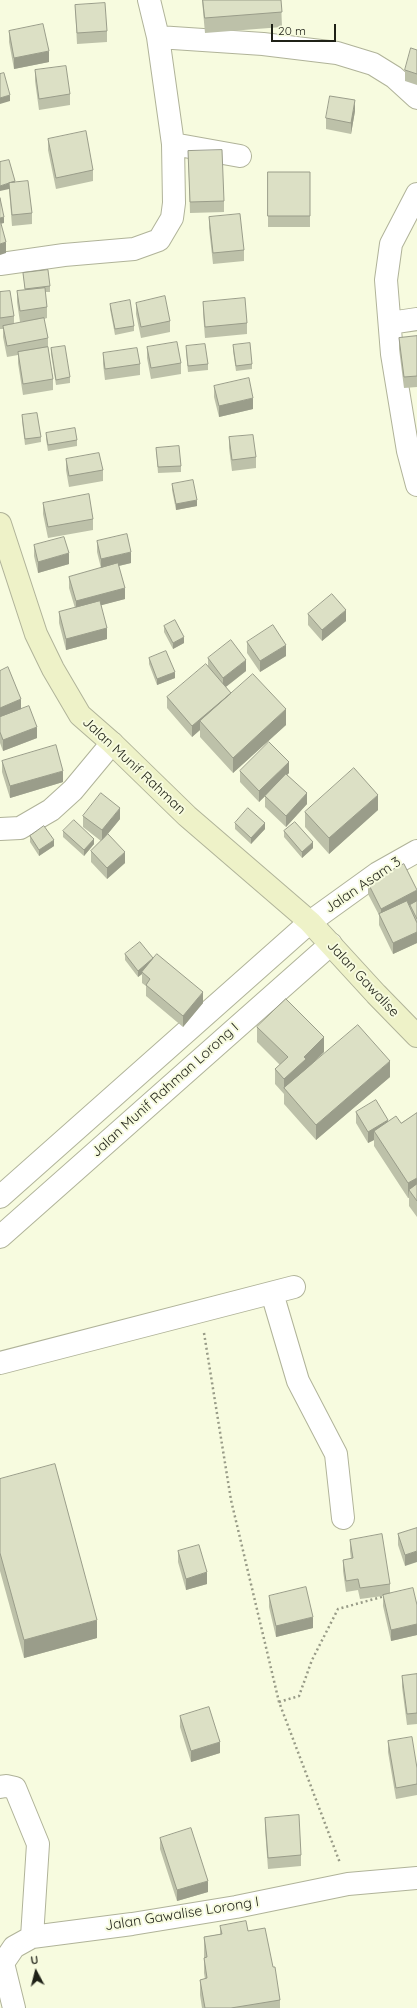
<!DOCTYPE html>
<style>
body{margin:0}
#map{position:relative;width:417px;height:2008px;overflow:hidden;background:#f7fbdf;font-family:Quicksand,sans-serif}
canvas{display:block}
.north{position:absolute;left:16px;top:1952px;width:40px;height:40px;-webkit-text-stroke:3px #f7fbdf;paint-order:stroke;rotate:353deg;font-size:11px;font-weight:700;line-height:16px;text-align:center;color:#1f2117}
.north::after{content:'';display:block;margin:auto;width:14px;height:18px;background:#1f2117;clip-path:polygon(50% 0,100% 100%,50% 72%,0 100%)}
.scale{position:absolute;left:271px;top:24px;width:65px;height:18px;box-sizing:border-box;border:2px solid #1f2117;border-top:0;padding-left:5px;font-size:12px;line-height:14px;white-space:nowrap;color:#1f2117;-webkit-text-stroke:3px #f7fbdf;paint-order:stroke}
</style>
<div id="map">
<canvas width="417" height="2008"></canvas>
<div class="north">U</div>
<div class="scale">20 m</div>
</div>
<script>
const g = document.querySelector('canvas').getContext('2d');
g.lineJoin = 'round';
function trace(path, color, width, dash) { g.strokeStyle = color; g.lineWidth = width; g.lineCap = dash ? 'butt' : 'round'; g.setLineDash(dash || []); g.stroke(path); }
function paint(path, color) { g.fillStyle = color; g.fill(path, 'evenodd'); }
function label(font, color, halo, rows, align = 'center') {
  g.font = font + ' Quicksand,sans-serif'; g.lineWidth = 4; g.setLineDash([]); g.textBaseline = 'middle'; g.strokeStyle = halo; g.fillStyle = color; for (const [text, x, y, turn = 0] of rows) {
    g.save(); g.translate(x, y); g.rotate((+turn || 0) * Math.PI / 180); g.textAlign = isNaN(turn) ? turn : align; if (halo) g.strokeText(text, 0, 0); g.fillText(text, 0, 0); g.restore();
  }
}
const street = new Path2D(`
 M158,37L263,44L337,53L373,64L394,77L417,98
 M173,144L240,156
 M417,194L391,244L386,280L392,354L408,451L417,485
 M0,264L64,255L134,249L159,240L172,218L174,203L173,144L158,37L149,0
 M390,323L417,319
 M0,829L20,828L51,810L73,790L112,743
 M0,1197L310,922L378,873L417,851
 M0,1237L331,944
 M272,1293L298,1381L336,1454L343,1518
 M0,1363L294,1287
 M0,1787L6,1786L15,1788L38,1844L32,1937
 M14,2008L3,1963L14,1947L32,1937L132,1924L236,1907L348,1884L417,1878`);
const secondary = new Path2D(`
 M0,524L36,634L53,669L80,715L112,743L187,816L310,922L376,994L417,1036`);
trace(street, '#b0b399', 24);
trace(secondary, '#b0b399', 24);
trace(new Path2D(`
 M204,1333L231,1500L279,1702L340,1863
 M279,1702L299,1696L312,1660L338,1609L385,1596`), '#989b87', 2.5, [2, 3]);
trace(street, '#fff', 22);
trace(secondary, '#eef2c8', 22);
paint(new Path2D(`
 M202,0H281L282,27L205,33Z
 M75,5L107,31V42L77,44Z
 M9,31L49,62L14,69L9,42Z
 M417,50V85L405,81V70Z
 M35,70L70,94V105L39,110L35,81Z
 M355,111L351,134L326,129V118Z
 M48,139L93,170V181L56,189L48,150Z
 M188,151L224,201V212L190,213Z
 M0,162L15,182L32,213V224L12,226L9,189Z
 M268,172H310V227H268Z
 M209,217L244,250V261L213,264L209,228Z
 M23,273L50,286V292H45L47,307V318L44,319L48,338V349L53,379V390L23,395L18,363V355L7,357L3,337V329H0V292L14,316V324L34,320L20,322L17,302V291L25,290Z
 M203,302L247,323V334L205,338L203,313Z
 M136,303L170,321V332L141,338L136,314Z
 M110,304L134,326V331L115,335L110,309Z
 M417,336V387L404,388L399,349V338Z
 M233,345L252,364V369L236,371L233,351Z
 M186,346L208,364V370L188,372L186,352Z
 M147,347L181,363V374L151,379L147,358Z
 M51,348L70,377V383L56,385L51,354Z
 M103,353L140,364V375L105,380L103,364Z
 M214,386L253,409L219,417L214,397Z
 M22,415L41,437V442L25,445L22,421Z
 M46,433L77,440V446L48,451L46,439Z
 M229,437L256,457V468L232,471L229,448Z
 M156,448L181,466V472L158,473Z
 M66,459L103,470V481L69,487L66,470Z
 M172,484L197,506L176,510L172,490Z
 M43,503L93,519V530L48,538L43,514Z
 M97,541L131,563L119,566L125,599L101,605L107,639L66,650L59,623V612L75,608L69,588V577L101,568L97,552Z
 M34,545L69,564L38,573L34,556Z
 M308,614L346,621L322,641L308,625Z
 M164,626L184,643L173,649L164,632Z
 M247,642L286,656L260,672L247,653Z
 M149,658L175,678L157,685L149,664Z
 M208,658L246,671L226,687L231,694L286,725L233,773L200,737V730L192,737L167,708V697L208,666Z
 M0,671L37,738L3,751L0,743Z
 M2,761L63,782L10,798L2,772Z
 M240,771L289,773L287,775L307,804L286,827L265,807V796L259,802L240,782Z
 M378,810L329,854L305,827V812Z
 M83,816L120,819L105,837L125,863L107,879L91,862V851L101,841L83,827Z
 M235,823L265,829L251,844L235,829Z
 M63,831L94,844L84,856L63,837Z
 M284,831L313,848L302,858L284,837Z
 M30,836L54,846L39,856L30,842Z
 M368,883L417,901V943L393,954L379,925V915L368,894Z
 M125,954L153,958L203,1003L183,1027L146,996V986L142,983V974L138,977L125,960Z
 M257,1027L324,1052L309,1067L390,1077L316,1140L284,1104V1094L275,1084V1069L280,1065L257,1042Z
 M356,1112L388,1122L401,1123L417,1113V1217L409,1206V1198H408L374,1146V1140L368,1143L356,1123Z
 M0,1479L97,1638L24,1658L0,1571Z
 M417,1528L405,1566L398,1545V1534Z
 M350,1540L390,1584V1593L417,1605V1635L391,1641L383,1606V1596L360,1599L358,1590L346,1592L343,1571V1560L351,1559L350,1551Z
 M178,1551L207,1584L186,1590L178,1562Z
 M269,1596L313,1628L276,1637L269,1607Z
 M417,1674V1724L407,1725L402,1687V1676Z
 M180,1716L220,1753L191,1762L180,1727Z
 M388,1741L417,1768V1795L396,1799L388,1752Z
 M265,1818L301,1855V1866L268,1869L265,1829Z
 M160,1838L208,1892L177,1901L160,1849Z
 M220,1926L248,1931L280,2000V2008H202L200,1995V1980L205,1979L204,1973V1937L220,1934Z`), '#bdc1a9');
paint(new Path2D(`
 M49,51V62L14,69V58Z
 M10,95V101L0,104V98Z
 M355,100V111L351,134V123Z
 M15,181V187L9,183V189L0,191V186Z
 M4,217V223L0,224V218Z
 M6,242V253L0,255V244Z
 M253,398V409L219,417V406Z
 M197,500V506L176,510V504Z
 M131,552V563L101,570V559Z
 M69,553V564L38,573V562Z
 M125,588V599L76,612V601Z
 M346,610V621L322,641V630Z
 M107,628V639L66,650V639Z
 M184,637V643L173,649V643Z
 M286,645V656L260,672V661Z
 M246,660V671L223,689V678Z
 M175,672V678L157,685V679Z
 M231,693V704L200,721V730L192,737V726Z
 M21,699V710L0,719V708Z
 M286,709V725L233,773V758Z
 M37,727V738L3,751V740Z
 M289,762V773L259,802V791Z
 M63,771V782L10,798V786Z
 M307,793V804L286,827V816Z
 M378,795V810L329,854V838Z
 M120,808V819L102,841V830Z
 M265,823V829L251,844V838Z
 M94,839V844L84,856V850Z
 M54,840V846L39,856V850Z
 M313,842V848L302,858V852Z
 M125,852V863L107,879V868Z
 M417,890V901L381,920V909Z
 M417,932V943L393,954V943Z
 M153,958L142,972V974L138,977V971Z
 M203,992V1003L183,1027V1016Z
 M324,1037V1052L306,1070L284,1089V1079L304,1057Z
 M390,1061V1077L316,1140V1125Z
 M388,1120V1131H374V1140L368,1143V1132Z
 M417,1178V1193L409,1190L408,1198V1183Z
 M417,1551V1562L405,1566V1555Z
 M207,1572V1584L186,1590V1579Z
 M313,1617V1628L276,1637V1626Z
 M97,1620V1638L24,1658V1640Z
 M417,1624V1635L391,1641V1630Z
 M220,1742V1753L191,1762V1751Z
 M208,1881V1892L177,1901V1890Z`), '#9a9d8a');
const building = new Path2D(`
 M203,0H281L282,12L205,18Z
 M105,3L107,31L77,33L75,5Z
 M43,24L49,51L14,58L9,31Z
 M411,48L417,50V74L405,70Z
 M66,66L70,94L39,99L35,70Z
 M4,73L10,95L0,98V74Z
 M330,96L355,100L351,123L326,118Z
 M86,131L93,170L56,178L48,139Z
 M222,150L224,201L190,202L188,151Z
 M9,160L15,181L0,186V162Z
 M268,172H310V216H268Z
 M28,181L32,213L12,215L9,183Z
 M0,198L4,217L0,218Z
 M240,214L244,250L213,253L209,217Z
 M0,220L6,242L0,244Z
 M48,270L50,286L25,289L23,273Z
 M45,288L47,307L20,311L17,291Z
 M10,291L14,316L0,318V292Z
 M165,296L170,321L141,327L136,303Z
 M245,298L247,323L205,327L203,302Z
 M130,300L134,326L115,329L110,304Z
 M44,318L48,338L7,346L3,326Z
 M417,336V376L404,377L399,338Z
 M177,342L181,363L151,368L147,347Z
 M250,343L252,364L236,366L233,345Z
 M205,344L208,364L188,366L186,346Z
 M65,346L70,377L56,380L51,348Z
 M48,347L53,379L23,384L18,352Z
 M137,348L140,364L105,369L103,353Z
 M249,378L253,398L219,406L214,386Z
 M37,413L41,437L25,439L22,415Z
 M75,428L77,440L48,445L46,433Z
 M253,435L256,457L232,460L229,437Z
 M179,446L181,466L158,467L156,448Z
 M99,453L103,470L69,476L66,459Z
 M193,480L197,500L176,504L172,484Z
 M89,494L93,519L48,527L43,503Z
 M127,534L131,552L101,559L97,541Z
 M64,537L69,553L38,562L34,545Z
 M118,563L125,588L76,601L69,577Z
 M332,594L346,610L322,630L308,614Z
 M100,601L107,628L66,639L59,612Z
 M175,620L184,637L173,643L164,626Z
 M273,625L286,645L260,661L247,642Z
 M231,640L246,660L223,678L208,658Z
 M166,651L175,672L157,679L149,658Z
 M206,664L231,693L192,726L167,697Z
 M8,667L21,699L0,708V671Z
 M253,674L286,709L233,758L200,721Z
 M29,706L37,727L3,740L0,732V717Z
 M269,742L289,762L259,791L240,771Z
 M56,745L63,771L10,786L2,761Z
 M354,768L378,795L329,838L305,812Z
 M286,774L307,793L286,816L265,796Z
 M101,793L120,808L102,830L83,816Z
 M248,808L265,823L251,838L235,823Z
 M74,820L94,839L84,850L63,831Z
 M295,822L313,842L302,852L284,831Z
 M44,826L54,840L39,850L30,836Z
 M108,834L125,852L107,868L91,851Z
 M404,864L417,890L381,909L368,883Z
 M407,901L417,923V932L393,943L379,914Z
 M417,901V919L410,905Z
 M140,942L153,958L138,971L125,954Z
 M157,954L203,992L183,1016L146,985L150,979L142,972Z
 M286,999L324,1037L304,1057L306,1059L284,1079L275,1069L288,1057L257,1027Z
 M358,1025L390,1061L316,1125L284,1088Z
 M376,1100L388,1120L368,1132L356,1112Z
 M417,1113V1178L408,1183L374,1131L396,1116L401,1123Z
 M417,1184V1201L409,1190Z
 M55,1464L97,1620L24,1640L0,1553V1479Z
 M417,1528V1551L405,1555L398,1534Z
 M382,1534L390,1584L360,1588L358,1579L346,1581L343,1560L353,1558L350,1540Z
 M199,1545L207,1572L186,1579L178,1551Z
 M306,1587L313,1617L276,1626L269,1596Z
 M413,1588L417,1605V1624L391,1630L383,1595Z
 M417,1674V1713L407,1714L402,1676Z
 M209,1707L220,1742L191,1751L180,1716Z
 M412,1737L417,1768V1784L396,1788L388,1741Z
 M299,1815L301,1855L268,1858L265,1818Z
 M191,1828L208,1881L177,1890L160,1838Z
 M246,1921L248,1931L265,1928L273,1967H275L280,2000L231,2008H205L200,1980L207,1978L204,1958L207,1957L204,1937L222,1934L220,1926Z`);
paint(building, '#dce0c5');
trace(building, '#9a9d8a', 1);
label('14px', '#1f2117', '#f7fbdf', [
 ["Jalan Munif Rahman",134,766,43],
 ["Jalan Asam 3",363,885,-34],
 ["Jalan Gawalise",363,979,47],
 ["Jalan Munif Rahman Lorong I",165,1090,-42],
 ["Jalan Gawalise Lorong I",182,1914,-9]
]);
</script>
